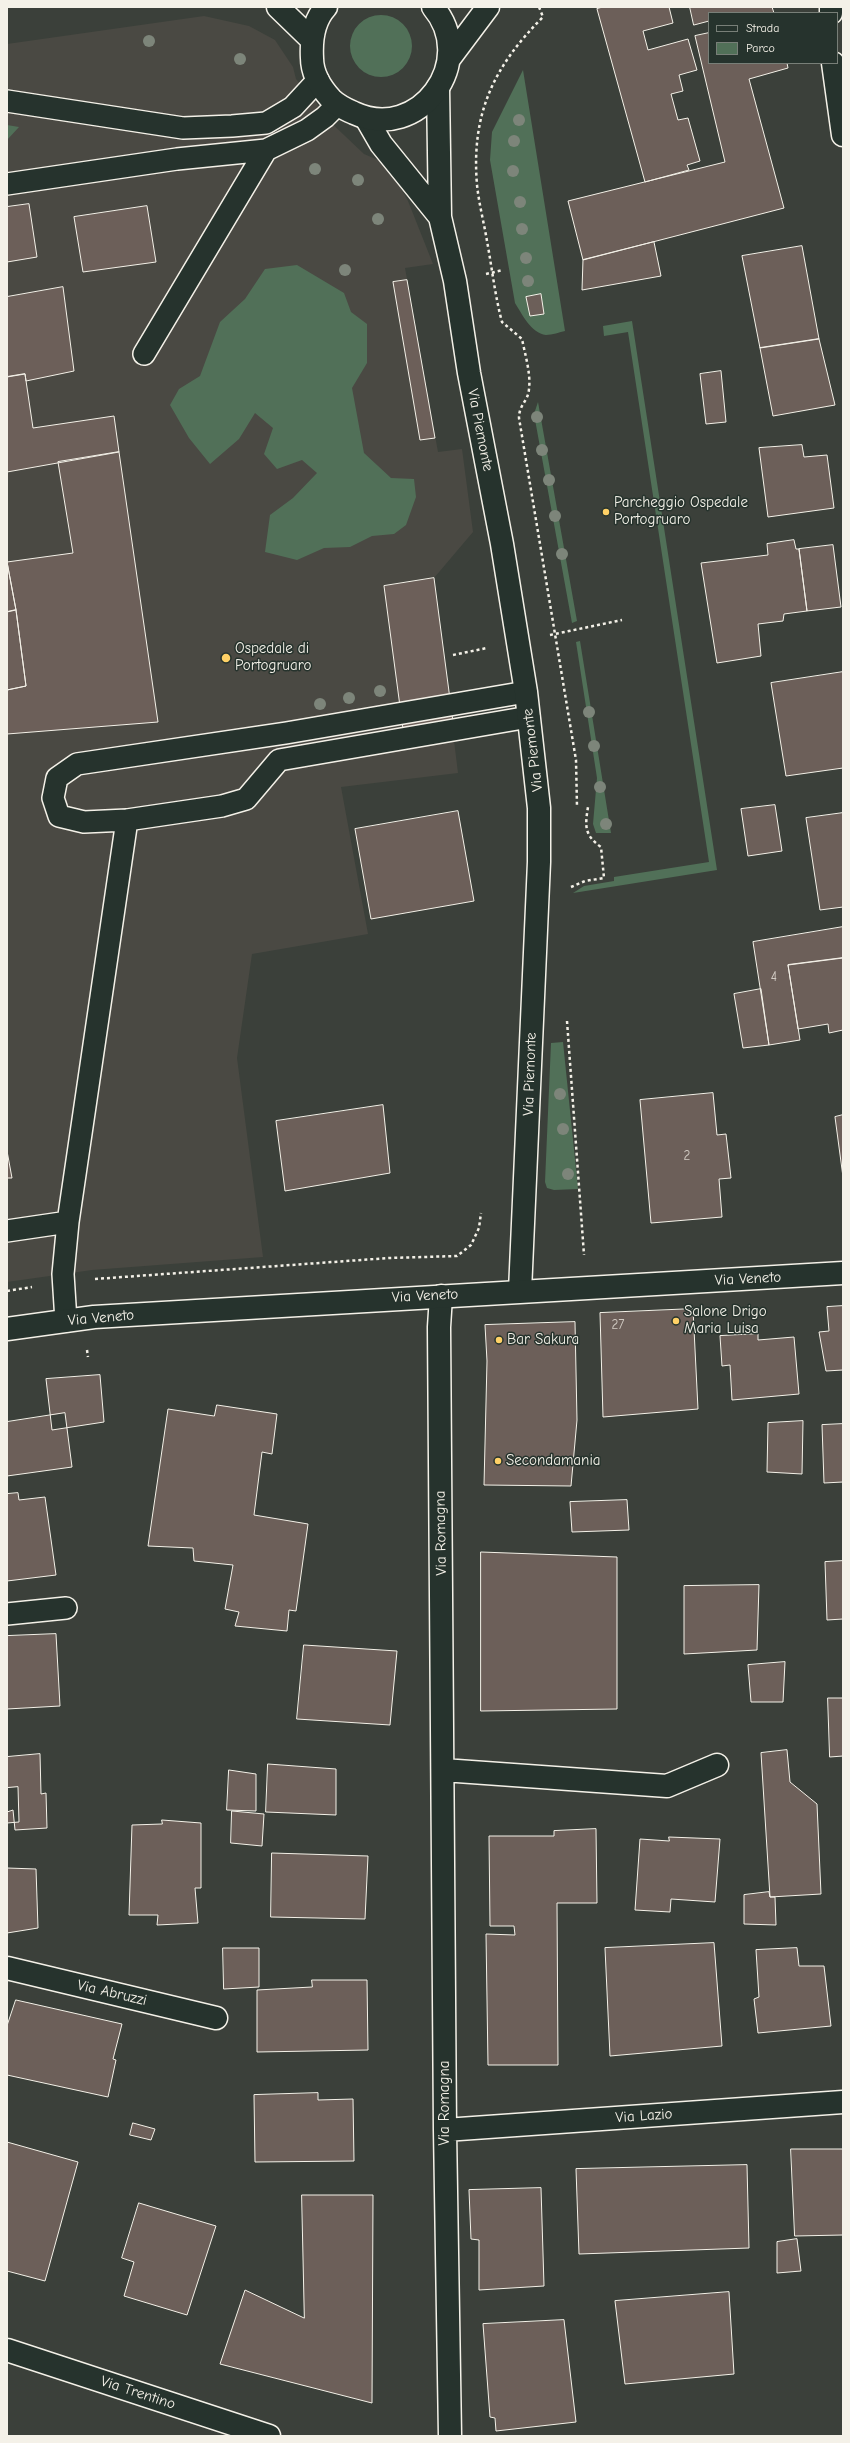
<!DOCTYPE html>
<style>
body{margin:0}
#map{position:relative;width:850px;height:2443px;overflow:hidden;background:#3b403a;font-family:"Comic Neue",sans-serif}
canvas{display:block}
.frame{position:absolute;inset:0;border:8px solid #f4f1e8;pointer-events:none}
.legend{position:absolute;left:708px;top:12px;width:130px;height:52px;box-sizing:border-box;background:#26332d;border:1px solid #787f78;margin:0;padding:5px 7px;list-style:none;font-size:12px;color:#f4f1e8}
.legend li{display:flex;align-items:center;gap:8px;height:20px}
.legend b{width:20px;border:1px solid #787f78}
</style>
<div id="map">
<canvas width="850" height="2443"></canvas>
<div class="frame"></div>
<ul class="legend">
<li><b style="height:5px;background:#26332d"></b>Strada</li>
<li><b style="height:11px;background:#517058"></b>Parco</li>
</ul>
</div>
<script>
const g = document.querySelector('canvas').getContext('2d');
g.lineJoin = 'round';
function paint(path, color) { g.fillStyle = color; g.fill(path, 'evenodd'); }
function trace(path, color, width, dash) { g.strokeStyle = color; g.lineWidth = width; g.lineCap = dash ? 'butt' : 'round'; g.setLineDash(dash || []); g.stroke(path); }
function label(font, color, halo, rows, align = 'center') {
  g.font = font + ' "Comic Neue",sans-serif'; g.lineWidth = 3; g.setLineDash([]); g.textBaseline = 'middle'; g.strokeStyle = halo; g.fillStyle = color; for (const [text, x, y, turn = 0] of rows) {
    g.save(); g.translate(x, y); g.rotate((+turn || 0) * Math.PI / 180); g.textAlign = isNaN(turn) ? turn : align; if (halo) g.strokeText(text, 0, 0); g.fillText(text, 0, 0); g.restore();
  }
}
paint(new Path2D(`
 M204,16L249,26L275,40L293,67L296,79L305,90L309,91L325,117L364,154L378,160L390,169L408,201L433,264L405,268L438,452L462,449L473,532L434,578L458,773L341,787L368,934L252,954L237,1058L263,1257L92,1270L7,1282V44Z`), '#4a4943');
paint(new Path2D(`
 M350 46a31 31 0 1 1 62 0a31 31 0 1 1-62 0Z
 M523,70L565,331C560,332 552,335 546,335C531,333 522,314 515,303L490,160L492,132Z
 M7,125L19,127L7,140Z
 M297,265L344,293L351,312L367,324V363L352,388L364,453L391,478L414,479L416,497L406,525L394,534L372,536L350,547L324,548L297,560L265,552L270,515L293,498L317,473L302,460L277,469L264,454L273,428L255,413L239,439L210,464L189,438L170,405L179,389L200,376L220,322L245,299L265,269Z
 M632,321L717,870L573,893L584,886L614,881V877L709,862L628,332L604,336L603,326Z
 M538,402L577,621L572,623L534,414Z
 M580,641L611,833H596L593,824L597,778L576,642Z
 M563,1042L578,1189L554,1190L547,1188L545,1182L551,1043Z`), '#517058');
const building = new Path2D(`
 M603,7H669L673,23L643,31L648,50L688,39L697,70L679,75L683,91L671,94L678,120L688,118L700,161L687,165L689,170L645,182L597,9Z
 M690,7H772L774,13H709V21L694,25Z
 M709,33V63H787L788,68L749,79L784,208L583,260L568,201L725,162L695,36Z
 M29,204L37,257L7,262V207Z
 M147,206L156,262L83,272L74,217Z
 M654,242L661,276L582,290L583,260Z
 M802,246L819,339L760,348L742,256Z
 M407,280L435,438L420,440L393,282Z
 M63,287L74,371L26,381L25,374L7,377V297Z
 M541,294L544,314L530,316L526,297Z
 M819,339L835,405L773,416L760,348Z
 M721,371L726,422L706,424L700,374Z
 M25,374L33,428L114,416L119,452L7,472V377Z
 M802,445L804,457L827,455L834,508L768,517L759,448Z
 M119,452L158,722L7,734V690L26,686L16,610L7,562L73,553L58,462Z
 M794,540L796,549H799L807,611L784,614L783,621L758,624L761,656L717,663L701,563L768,555L767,544Z
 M833,545L841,607L807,611L799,549Z
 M7,562L16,610L7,612Z
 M434,578L455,737L405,744L384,586Z
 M16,610L26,686L7,690V612Z
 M843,672V768L786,776L771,683Z
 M775,805L782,851L748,856L741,809Z
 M458,811L474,901L371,919L355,829Z
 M843,813V907L820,910L806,818Z
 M843,927V958L788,965L800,1040L769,1045L753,942Z
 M843,958V1030L829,1033L828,1024L798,1029L788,965Z
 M761,989L769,1045L743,1048L734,994Z
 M713,1093L717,1135L726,1134L731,1178L719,1179L722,1217L651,1223L640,1100Z
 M383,1105L390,1173L285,1191L276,1121Z
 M843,1115V1177L835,1117Z
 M7,1151L12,1178H7Z
 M843,1306V1370L826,1371L819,1332L829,1331L827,1307Z
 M693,1309L698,1409L603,1417L600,1313Z
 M575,1322L577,1420L571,1486L484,1485L487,1361L485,1325Z
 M758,1334V1340L794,1337L799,1394L732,1400L730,1365L722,1366L720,1336Z
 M100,1375L104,1422L52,1430L46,1379Z
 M217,1405L277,1414L272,1454L262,1452L254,1515L308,1524L296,1611L289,1610L287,1631L235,1626L239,1612L225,1609L233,1565L194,1561L193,1548L148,1546L168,1409L214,1416Z
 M65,1413L72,1467L7,1476V1422Z
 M803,1421L802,1474L767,1472L768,1423Z
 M843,1424V1482L824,1483L822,1425Z
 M18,1493L19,1500L45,1497L56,1575L7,1581V1494Z
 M627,1500L629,1530L572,1532L570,1502Z
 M481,1552L617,1557V1709L481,1711Z
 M843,1561V1619L827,1620L825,1562Z
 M759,1585L757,1650L684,1654V1586Z
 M56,1634L60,1706L7,1709V1636Z
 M304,1645L397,1651L390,1725L297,1719Z
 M785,1662L783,1702H751L748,1665Z
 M828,1698H843V1756L830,1757Z
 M787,1750L790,1782L817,1804L821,1894L770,1897L761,1753Z
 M40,1754L41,1794L46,1793L47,1828L15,1830L13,1810L7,1812V1757Z
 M268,1764L336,1769V1815L266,1812Z
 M229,1770L256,1774V1811L227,1810Z
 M18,1787L19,1822L7,1823V1788Z
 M232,1811L264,1814L262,1846L231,1843Z
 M162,1820L201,1823V1888H195L198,1923L157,1925L158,1915H129L132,1825L162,1824Z
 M596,1829L597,1903H557L558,2065H488L486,1934L515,1935L514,1926H490L489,1836H554V1831Z
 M669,1837L720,1839L715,1902L671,1899L670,1912L635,1910L640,1839L669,1841Z
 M272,1853L368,1856L365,1919L271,1917Z
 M7,1868L36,1869L38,1928L7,1933Z
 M769,1892L770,1897H775L776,1925L744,1924V1895Z
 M714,1943L722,2046L610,2056L605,1948Z
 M223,1948H259V1987L224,1989Z
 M797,1948L799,1966H824L831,2026L758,2033L754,1999L759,1997L756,1950Z
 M312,1980H367L368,2050L257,2052V1990L312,1987Z
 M16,2000L122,2024L113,2059L116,2060L108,2097L7,2075V2026Z
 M318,2093V2100L353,2099L354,2161L255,2162L254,2095Z
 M133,2123L155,2129L151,2140L130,2135Z
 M7,2142L78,2162L45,2281L7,2271Z
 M791,2149H843V2235L795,2236Z
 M747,2165L749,2248L579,2254L576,2169Z
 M541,2188L544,2286L479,2290V2240L471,2239L469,2190Z
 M302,2195H373L372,2403L220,2364L245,2290L304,2318Z
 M139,2203L216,2226L187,2315L124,2296L134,2262L122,2258Z
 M797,2239L801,2271L777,2273V2242Z
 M729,2292L734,2374L625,2384L615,2301Z
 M564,2320L576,2422L496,2431L495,2418L490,2417L483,2324Z`);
paint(building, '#6c5f59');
trace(building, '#f4f1e8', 1);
const lane = new Path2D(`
 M7,101L183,128L232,126L266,123L293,107L318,80
 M7,184L177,159L266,150L307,130L325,117L337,105
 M144,354L266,150
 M526,692L286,733L77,764L57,778L53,798L59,816L84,822L127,820L222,806L246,799L279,760L529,717
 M7,1231L68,1222L127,820
 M66,1321L63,1274L68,1222
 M7,1614L66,1608`);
const street = new Path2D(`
 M831,13V7
 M833,63L843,135
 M438,88L440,217L455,281L469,373L502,544L526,692L539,808V862L520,1291
 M366,118L381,144L440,217
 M441,1296L439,1327L445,2130L450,2436
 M443,1770L667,1786L717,1765
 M7,1968L216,2018
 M445,2130L843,2102
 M7,2350L269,2436`);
const secondary = new Path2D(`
 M278,7L311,39
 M326,7C313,21 311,40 312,58C312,73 321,88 331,99C338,106 345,109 354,113C419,143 479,61 433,7
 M449,59L488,7
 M7,1329L94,1317L843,1273`);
trace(lane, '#f4f1e8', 24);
trace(street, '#f4f1e8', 25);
trace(secondary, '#f4f1e8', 25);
trace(new Path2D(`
 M539,7L543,17C494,66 471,113 477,185C479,204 484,223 487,241C492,268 495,296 502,322L522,339C525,354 531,374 529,389C528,402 519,404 519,418L576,760L577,807
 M486,274L503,270
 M550,635L622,620
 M453,655L487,648
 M571,887L585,881L604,878L601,847C584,835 585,826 588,807
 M567,1021L584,1255
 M95,1279L389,1258L457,1256L471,1245L479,1228L481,1213
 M7,1291L32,1287
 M87,1350L88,1357`), '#f4f1e8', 2.5, [3, 3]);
trace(lane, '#26332d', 21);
trace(street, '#26332d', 22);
trace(secondary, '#26332d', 22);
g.fillStyle = '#7d857a';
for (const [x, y] of [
 [149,41],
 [240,59],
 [519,120],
 [514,141],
 [315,169],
 [513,171],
 [358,180],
 [520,202],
 [378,219],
 [522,229],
 [526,258],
 [345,270],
 [528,281],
 [537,417],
 [542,450],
 [549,480],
 [555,516],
 [562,554],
 [380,691],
 [349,698],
 [320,704],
 [589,712],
 [594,746],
 [600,787],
 [606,824],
 [560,1094],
 [563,1129],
 [568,1174]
]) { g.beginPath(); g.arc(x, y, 6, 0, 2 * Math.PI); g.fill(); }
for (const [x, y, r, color] of [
 [606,512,4,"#ffd166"],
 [226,658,5,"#ffd166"],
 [676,1321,4,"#ffd166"],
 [499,1340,4,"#ffd166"],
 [498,1461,4,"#ffd166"]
]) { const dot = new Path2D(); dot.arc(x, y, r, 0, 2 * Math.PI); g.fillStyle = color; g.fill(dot); trace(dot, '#26332d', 1.5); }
label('13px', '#d2ccc4', null, [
 ["4",774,977],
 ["2",687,1156],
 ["27",618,1325]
]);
label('15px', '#f4f1e8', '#26332d', [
 ["Via Piemonte",480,430,79],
 ["Via Piemonte",533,750,-97],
 ["Via Piemonte",530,1074,-88],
 ["Via Veneto",748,1279,-3],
 ["Via Veneto",425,1296,-3],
 ["Via Veneto",101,1318,-5],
 ["Via Romagna",441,1533,-91],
 ["Via Abruzzi",112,1993,13],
 ["Via Romagna",445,2103,-90],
 ["Via Lazio",644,2116,-4],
 ["Via Trentino",138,2393,18]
]);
label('15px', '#f4f1e8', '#26332d', [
 ["Parcheggio Ospedale",614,503],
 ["Portogruaro",614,520],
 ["Ospedale di",235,649],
 ["Portogruaro",235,666],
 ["Salone Drigo",684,1312],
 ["Maria Luisa",684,1329],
 ["Bar Sakura",507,1340],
 ["Secondamania",506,1461]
], 'left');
</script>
